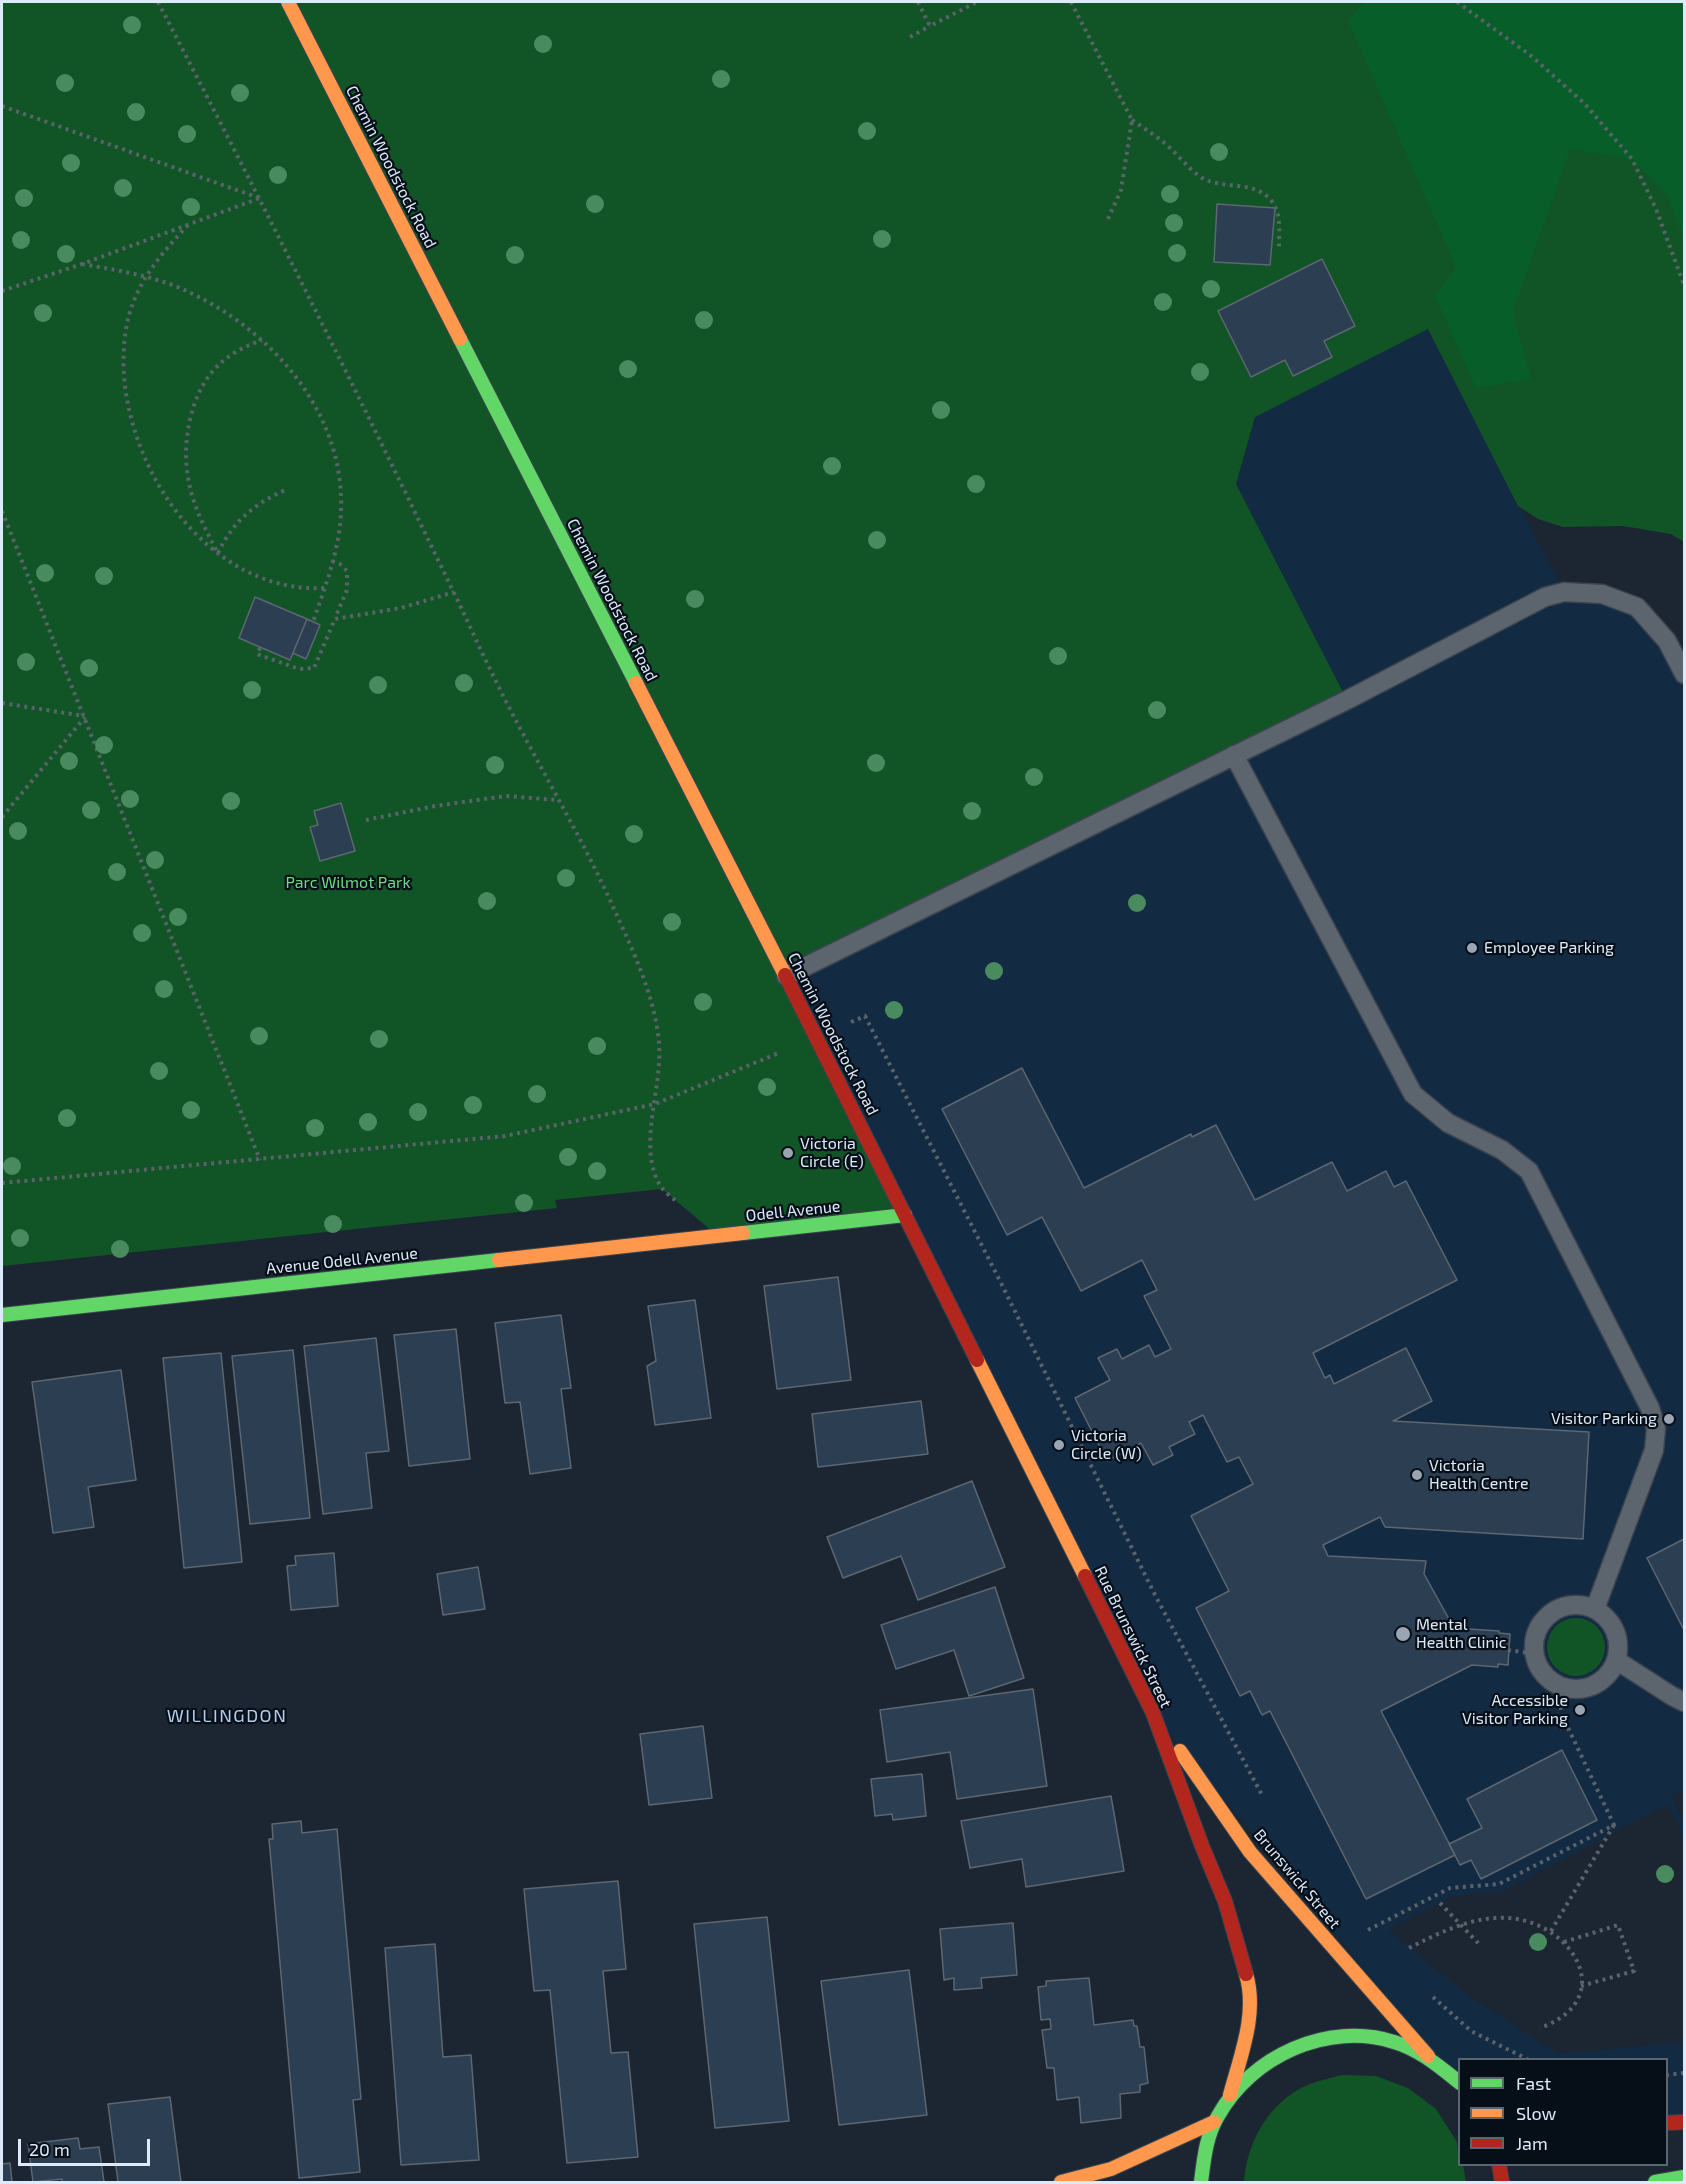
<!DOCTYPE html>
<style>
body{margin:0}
#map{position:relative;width:1686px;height:2184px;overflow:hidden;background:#1b2632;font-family:"Exo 2",sans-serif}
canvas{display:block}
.frame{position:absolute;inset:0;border:3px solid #ddeaf9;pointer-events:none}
.legend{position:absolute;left:1458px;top:2058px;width:210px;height:108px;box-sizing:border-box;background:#060e18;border:2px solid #5c6672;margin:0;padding:8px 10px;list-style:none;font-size:18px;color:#ddeaf9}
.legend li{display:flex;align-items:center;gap:12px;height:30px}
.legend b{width:30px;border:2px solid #5c6672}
.scale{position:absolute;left:18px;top:2139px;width:132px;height:27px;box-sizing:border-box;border:3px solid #ddeaf9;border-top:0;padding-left:8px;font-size:18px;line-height:21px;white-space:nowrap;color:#ddeaf9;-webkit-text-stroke:4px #060e18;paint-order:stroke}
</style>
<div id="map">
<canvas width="1686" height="2184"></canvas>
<div class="frame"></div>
<ul class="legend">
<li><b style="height:8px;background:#63d668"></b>Fast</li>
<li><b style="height:8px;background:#ff974d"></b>Slow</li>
<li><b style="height:8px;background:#b3261e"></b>Jam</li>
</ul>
<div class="scale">20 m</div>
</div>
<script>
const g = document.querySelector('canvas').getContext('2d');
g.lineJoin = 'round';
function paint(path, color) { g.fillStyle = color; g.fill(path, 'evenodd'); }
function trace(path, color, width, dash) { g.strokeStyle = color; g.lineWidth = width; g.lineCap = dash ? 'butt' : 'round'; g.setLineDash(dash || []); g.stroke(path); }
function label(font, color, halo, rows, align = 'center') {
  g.font = font + ' "Exo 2",sans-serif'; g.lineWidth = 4.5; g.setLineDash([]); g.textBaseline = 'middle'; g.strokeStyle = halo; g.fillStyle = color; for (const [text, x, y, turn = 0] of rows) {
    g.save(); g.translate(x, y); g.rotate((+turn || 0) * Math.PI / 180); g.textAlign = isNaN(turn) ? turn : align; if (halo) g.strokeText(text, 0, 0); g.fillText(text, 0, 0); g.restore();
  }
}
paint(new Path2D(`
 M1428,328L1564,592L1637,607L1684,674V1747L1682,1749L1684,1756V1789L1671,1796L1684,1824V1840L1668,1804L1503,1891L1451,1897L1388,1930L1470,1997L1559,2054L1684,2042V2122L1667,2123L1666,2060H1460L1459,2083L1153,1713L786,977L1346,699L1236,484L1255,417Z`), '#132a43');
paint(new Path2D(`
 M2,2H1684V542L1671,534L1623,526L1563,527L1538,519L1518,506L1428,329L1255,417L1236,484L1347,700L786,976L905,1215L718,1236L662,1189L555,1200L557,1208L2,1266Z
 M1547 1647a29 29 0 1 1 58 0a29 29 0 1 1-58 0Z
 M1342,2075L1376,2076L1408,2088L1436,2109L1457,2142L1460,2164L1463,2165L1466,2182H1244C1247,2141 1270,2100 1310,2084C1320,2080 1332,2078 1342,2075Z`), '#115527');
paint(new Path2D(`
 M1364,2H1684V241L1668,196L1632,159L1570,149L1513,311L1531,379L1476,388L1435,296L1456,267L1348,21Z`), '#075e28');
const building = new Path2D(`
 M1217,204L1275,208L1270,265L1214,262Z
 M1322,259L1355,326L1324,341L1332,357L1293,376L1285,360L1251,377L1218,311Z
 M255,597L307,619L290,660L239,638Z
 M307,619L320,625L306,659L293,653Z
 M341,803L355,851L320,861L310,827L318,825L314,811Z
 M1022,1068L1084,1188L1191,1134L1192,1137L1216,1125L1255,1200L1332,1162L1347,1191L1386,1171L1394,1187L1406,1181L1457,1280L1313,1353L1325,1378L1330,1375L1334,1384L1406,1348L1432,1401L1393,1421L1589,1432L1583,1539L1385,1527L1380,1517L1323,1545L1328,1556L1426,1561L1424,1574L1454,1628L1499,1631V1633L1510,1634L1508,1665L1498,1664V1667L1472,1665L1381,1711L1455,1855L1366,1899L1270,1711L1262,1715L1250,1691L1240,1696L1196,1608L1229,1591L1191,1516L1253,1484L1239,1457L1227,1462L1203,1415L1189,1422L1195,1434L1169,1447L1173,1455L1153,1465L1141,1443L1107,1461L1075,1398L1110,1380L1098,1358L1117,1349L1122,1359L1149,1345L1155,1357L1171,1349L1144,1296L1157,1290L1142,1260L1081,1291L1042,1217L1007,1235L942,1109Z
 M838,1277L851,1380L777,1389L764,1286Z
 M695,1300L711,1418L655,1425L647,1366L656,1361L648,1306Z
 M561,1315L571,1388L561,1389L571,1468L530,1474L520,1402L505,1403L495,1323Z
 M456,1329L470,1459L409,1466L394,1335Z
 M376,1338L389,1451L366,1453L372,1508L323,1514L304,1346Z
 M293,1350L310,1518L250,1524L232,1356Z
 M221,1353L242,1562L184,1568L163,1358Z
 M121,1370L136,1480L88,1487L94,1527L53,1533L32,1382Z
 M921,1401L928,1454L818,1467L812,1414Z
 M972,1481L1005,1567L918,1600L901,1556L843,1578L827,1537Z
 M1684,1539V1630L1647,1558Z
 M334,1553L338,1606L291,1610L287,1566L296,1565L295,1556Z
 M478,1567L485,1609L443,1615L437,1574Z
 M995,1587L1024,1678L969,1696L954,1650L896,1669L881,1625Z
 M1033,1689L1047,1786L957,1799L950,1752L887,1762L880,1710Z
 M703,1726L712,1798L649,1805L640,1734Z
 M1562,1750L1597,1820L1481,1879L1471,1860L1460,1865L1449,1844L1482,1828L1467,1799Z
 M922,1774L926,1816L893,1820L892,1814L875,1816L871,1779Z
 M1111,1796L1124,1871L1026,1887L1022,1859L970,1868L961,1821Z
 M301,1821L302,1833L337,1829L361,2099L353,2100L360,2172L299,2178L269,1839H273L272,1824Z
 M618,1881L626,1969L603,1971L611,2053L628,2052L638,2157L567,2163L550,1990L534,1991L524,1889Z
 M767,1917L789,2121L715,2128L694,1924Z
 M1013,1923L1017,1975L981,1978L982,1988L954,1990V1978L944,1980L940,1929Z
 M435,1944L443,2057L471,2055L479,2160L401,2165L385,1948Z
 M909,1970L927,2115L839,2125L821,1981Z
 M1089,1978L1094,2025L1133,2020L1134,2026H1137L1140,2047H1144L1148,2083L1140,2085V2092L1120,2094L1121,2118L1081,2123L1079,2097L1057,2100L1054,2068H1047L1042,2030L1051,2029L1050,2019L1041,2020L1038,1987L1046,1986V1981Z
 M170,2097L181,2182H118L108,2104Z
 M78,2138L80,2149L99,2147L104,2182H62V2179L33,2182L28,2144Z
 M10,2163L12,2182H2V2164Z`);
paint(building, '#2c3e51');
trace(building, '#5d6772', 1.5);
const lane = new Path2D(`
 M1234,755L1413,1094L1448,1123L1502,1150L1529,1171L1650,1408L1656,1429L1654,1450L1595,1609
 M786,976L1347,700L1545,597L1564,592L1602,594L1637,607L1667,641L1684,674
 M1534 1647a42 42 0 1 1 84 0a42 42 0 1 1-84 0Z
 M1616,1660L1672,1696L1684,1702`);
const fast = new Path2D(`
 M460,339L636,683
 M743,1233L905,1215
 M2,1315L499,1260
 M1201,2182C1204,2159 1206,2136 1218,2116C1251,2056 1328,2021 1394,2042C1419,2049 1440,2067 1460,2083
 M1655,2182L1684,2177`);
const slow = new Path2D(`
 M288,2L460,339
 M636,683L785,975
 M499,1260L743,1233
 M977,1360L1085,1576
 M1180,1751L1250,1852L1428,2056
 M1230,2095C1240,2057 1258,2014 1246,1974
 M1061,2182L1111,2169L1214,2122`);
const jam = new Path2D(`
 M785,975L977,1360
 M1085,1576L1153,1713L1202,1846L1225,1901L1246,1974
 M1666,2123L1684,2122
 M1499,2164L1502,2182`);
trace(lane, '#3b444e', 21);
trace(fast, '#3b444e', 16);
trace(slow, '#3b444e', 16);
trace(jam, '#3b444e', 16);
trace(new Path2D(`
 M158,2C259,196 358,393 453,591C466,617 477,643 490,669C529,751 578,828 615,911C634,953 655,997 659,1043C663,1088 636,1147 661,1187C665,1192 671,1197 676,1201
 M918,2L930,26L977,2
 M1071,2L1132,120L1121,190L1108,219
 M1457,2L1530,55L1584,103L1632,159L1656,209L1684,285
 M910,37L930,26
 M2,106L259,198
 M1132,120C1145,129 1158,137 1169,147C1181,158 1190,171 1204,179C1224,189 1252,181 1269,198C1282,211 1279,231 1279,247
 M188,225C160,255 133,286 126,329C107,443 198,595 325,588
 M82,264C115,270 149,275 180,288C268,326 345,410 341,511C340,549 325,587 313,622
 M2,291L82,264L260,198
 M2,511L260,1160
 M216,550C204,526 192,504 188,477C182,444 190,398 212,372C225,356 243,347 262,340
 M218,553C233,521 256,502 288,489
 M332,561L340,564L347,571V590L335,618
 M260,648L257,654L299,669L314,668L335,619L401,608L454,592
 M2,703L84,716
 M2,817L85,717
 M366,820L435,806L506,796L557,800
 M851,1022L865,1016L1001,1283L1155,1595L1262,1795
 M2,1183L505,1136L655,1104L781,1052
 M1508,1650L1535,1654
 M1440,1903L1480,1945
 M1368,1930L1450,1888L1499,1884L1614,1825L1563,1717L1559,1700V1685
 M1551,1931L1614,1825
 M1564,1942L1618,1925L1634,1971L1581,1986
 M1409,1948C1437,1934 1465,1920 1495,1918C1566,1912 1625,1997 1540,2028
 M1433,1997L1471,2031L1529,2060
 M1666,2075L1684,2073`), '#5a626a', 4, [3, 4.5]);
trace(lane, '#5c656e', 18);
trace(fast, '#63d668', 14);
trace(slow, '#ff974d', 14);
trace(jam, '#b3261e', 14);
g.fillStyle = '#4a8a5f';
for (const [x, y] of [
 [132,25],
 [543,44],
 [721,79],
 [65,83],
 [240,93],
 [136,112],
 [867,131],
 [187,134],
 [1219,152],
 [71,163],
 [278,175],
 [123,188],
 [1170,194],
 [24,198],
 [595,204],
 [191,207],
 [1174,223],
 [882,239],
 [21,240],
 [1177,253],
 [66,254],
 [515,255],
 [1211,289],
 [1163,302],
 [43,313],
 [704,320],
 [628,369],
 [1200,372],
 [941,410],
 [832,466],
 [976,484],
 [877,540],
 [45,573],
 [104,576],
 [695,599],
 [1058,656],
 [26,662],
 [89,668],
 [464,683],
 [378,685],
 [252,690],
 [1157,710],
 [104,745],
 [69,761],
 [876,763],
 [495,765],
 [1034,777],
 [130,799],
 [231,801],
 [91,810],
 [972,811],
 [18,831],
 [634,834],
 [155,860],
 [117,872],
 [566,878],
 [487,901],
 [1137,903],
 [178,917],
 [672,922],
 [142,933],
 [994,971],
 [164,989],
 [703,1002],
 [894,1010],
 [259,1036],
 [379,1039],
 [597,1046],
 [159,1071],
 [767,1087],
 [537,1094],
 [473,1105],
 [191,1110],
 [418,1112],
 [67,1118],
 [368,1122],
 [315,1128],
 [568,1157],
 [12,1166],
 [597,1171],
 [524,1203],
 [333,1224],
 [20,1238],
 [120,1249],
 [1665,1874],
 [1538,1942]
]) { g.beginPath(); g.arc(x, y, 9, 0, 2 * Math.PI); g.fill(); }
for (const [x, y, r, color] of [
 [1472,948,6,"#99a5b3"],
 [788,1153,6,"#99a5b3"],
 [1669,1419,6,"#99a5b3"],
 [1059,1445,6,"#99a5b3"],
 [1417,1475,6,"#99a5b3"],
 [1403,1634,8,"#99a5b3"],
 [1580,1710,6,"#99a5b3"]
]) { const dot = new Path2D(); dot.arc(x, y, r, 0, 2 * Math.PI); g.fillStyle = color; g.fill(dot); trace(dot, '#060e18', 2); }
label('16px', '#ddeaf9', '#060e18', [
 ["Chemin Woodstock Road",391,167,63],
 ["Chemin Woodstock Road",612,600,63],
 ["Chemin Woodstock Road",833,1034,63],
 ["Odell Avenue",793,1211,-6],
 ["Avenue Odell Avenue",342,1261,-6],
 ["Rue Brunswick Street",1133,1637,64],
 ["Brunswick Street",1297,1879,50]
]);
label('16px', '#71dc84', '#060e18', [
 ["Parc Wilmot Park",348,883]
]);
label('16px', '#ddeaf9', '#060e18', [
 ["Employee Parking",1484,948],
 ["Victoria",800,1144],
 ["Circle (E)",800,1162],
 ["Visitor Parking",1657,1419,"right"],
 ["Victoria",1071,1436],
 ["Circle (W)",1071,1454],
 ["Victoria",1429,1466],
 ["Health Centre",1429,1484],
 ["Mental",1416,1625],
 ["Health Clinic",1416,1643],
 ["Accessible",1568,1701,"right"],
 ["Visitor Parking",1568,1719,"right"]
], 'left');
g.letterSpacing = '1.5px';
label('18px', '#b3ccea', '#060e18', [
 ["WILLINGDON",227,1716]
]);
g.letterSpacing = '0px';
</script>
